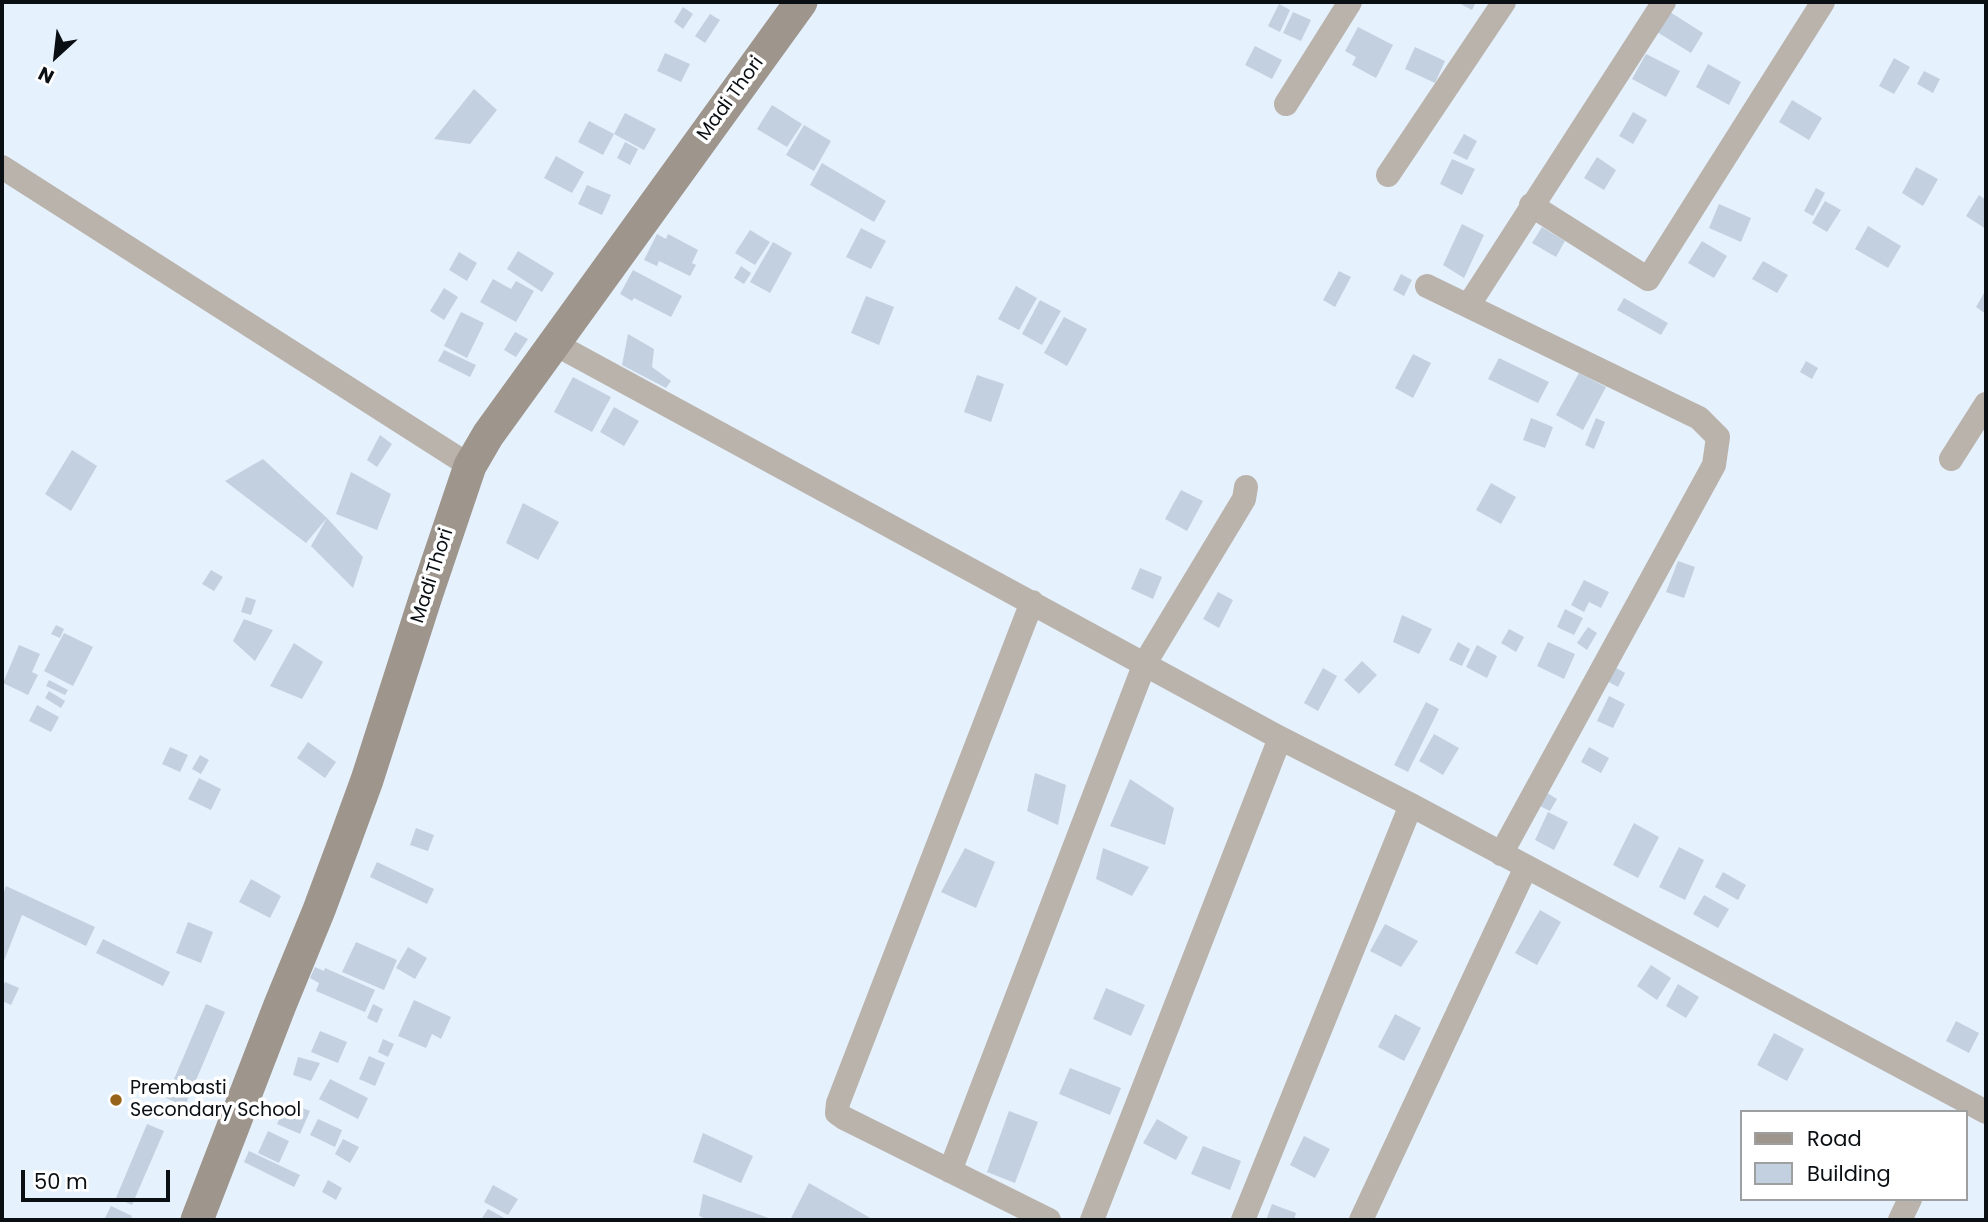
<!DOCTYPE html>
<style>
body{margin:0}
#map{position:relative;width:1988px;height:1222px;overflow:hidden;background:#e6f1fe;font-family:Poppins,sans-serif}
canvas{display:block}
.frame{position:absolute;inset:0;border:4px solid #0a0f14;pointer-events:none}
.legend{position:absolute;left:1740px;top:1110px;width:228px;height:91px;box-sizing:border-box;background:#fff;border:2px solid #9d9fa1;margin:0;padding:9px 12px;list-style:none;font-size:21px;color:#0a0f14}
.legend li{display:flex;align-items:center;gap:14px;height:35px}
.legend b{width:35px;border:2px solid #9d9fa1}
.north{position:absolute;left:21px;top:21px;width:70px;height:70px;-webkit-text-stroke:5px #fff;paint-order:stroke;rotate:207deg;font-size:19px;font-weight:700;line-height:28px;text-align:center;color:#0a0f14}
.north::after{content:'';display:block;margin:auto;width:24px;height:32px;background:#0a0f14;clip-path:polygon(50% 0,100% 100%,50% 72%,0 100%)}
.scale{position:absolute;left:21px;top:1170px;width:149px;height:32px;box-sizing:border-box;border:4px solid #0a0f14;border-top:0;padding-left:9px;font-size:21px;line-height:24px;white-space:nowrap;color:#0a0f14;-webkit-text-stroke:5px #fff;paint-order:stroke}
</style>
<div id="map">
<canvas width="1988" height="1222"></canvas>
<div class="frame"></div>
<ul class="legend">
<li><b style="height:9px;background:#9e958c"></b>Road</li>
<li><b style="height:19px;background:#c3d0df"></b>Building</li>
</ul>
<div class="north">N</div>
<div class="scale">50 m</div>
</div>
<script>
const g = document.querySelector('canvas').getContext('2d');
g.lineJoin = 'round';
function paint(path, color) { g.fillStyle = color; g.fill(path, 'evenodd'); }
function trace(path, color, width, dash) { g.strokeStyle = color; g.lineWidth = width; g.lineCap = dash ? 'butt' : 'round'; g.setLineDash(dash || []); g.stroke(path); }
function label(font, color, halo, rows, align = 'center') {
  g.font = font + ' Poppins,sans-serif'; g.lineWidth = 7; g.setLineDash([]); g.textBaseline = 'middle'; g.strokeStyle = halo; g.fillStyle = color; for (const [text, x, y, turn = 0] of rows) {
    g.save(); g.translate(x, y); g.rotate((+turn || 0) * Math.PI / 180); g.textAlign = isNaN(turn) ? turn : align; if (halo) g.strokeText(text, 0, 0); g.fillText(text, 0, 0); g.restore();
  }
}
paint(new Path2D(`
 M1457,2H1476L1472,10Z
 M1279,4L1290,10L1280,32L1268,26Z
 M683,7L693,14L683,29L674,22Z
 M1293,12L1311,20L1301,41L1283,33Z
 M1670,12L1703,33L1691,53L1657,32Z
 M710,14L720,20L705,43L695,36Z
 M1358,27L1393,45L1376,78L1352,65L1356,57L1345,51Z
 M1255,46L1282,60L1272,79L1245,65Z
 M1415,47L1445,61L1435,83L1405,69Z
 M665,53L690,64L681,82L657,71Z
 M1646,54L1680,71L1666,97L1632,79Z
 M1894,58L1910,67L1894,94L1879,86Z
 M1708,64L1741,82L1729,105L1696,87Z
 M1924,71L1940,79L1933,93L1917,84Z
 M474,89L497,110L470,144L434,139Z
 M1792,100L1822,118L1809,140L1779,122Z
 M772,105L802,124L787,147L757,129Z
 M1633,112L1647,120L1633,144L1619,136Z
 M625,113L656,129L644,150L614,134Z
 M589,121L614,134L603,155L578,142Z
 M804,125L831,141L814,171L786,155Z
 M1464,134L1477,141L1467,160L1453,153Z
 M625,142L638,149L630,165L617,158Z
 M556,156L584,172L572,193L544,178Z
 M1597,157L1616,170L1604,190L1584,178Z
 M1452,159L1475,169L1462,195L1440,184Z
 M822,163L886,201L874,222L810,185Z
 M1916,167L1938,179L1923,206L1902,193Z
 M587,185L611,195L602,215L578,204Z
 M1816,188L1825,193L1813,216L1804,211Z
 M1979,195L1986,200V229L1966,216Z
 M1825,201L1841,210L1827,232L1812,223Z
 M1719,204L1751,218L1741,242L1709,228Z
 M1462,224L1484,235L1464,278L1443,265Z
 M1868,226L1901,246L1888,268L1855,249Z
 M1542,227L1565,241L1556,257L1532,243Z
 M861,228L886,241L871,269L846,257Z
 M750,230L770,242L755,265L735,253Z
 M657,234L666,239L668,234L698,250L692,263L696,265L690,276L659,261L657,266L644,260Z
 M1702,241L1727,256L1714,278L1688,263Z
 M773,242L792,253L770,293L750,282Z
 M518,251L554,273L542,292L507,269Z
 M459,252L477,263L467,281L449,270Z
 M1763,261L1788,275L1777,293L1752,279Z
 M741,266L751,273L744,284L734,278Z
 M633,270L682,296L671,317L634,298L632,301L620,294Z
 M1339,271L1351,277L1335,307L1323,300Z
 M1401,274L1412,280L1404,296L1393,290Z
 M493,279L511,289L516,281L534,291L516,322L480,302Z
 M1016,286L1037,298L1019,330L998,319Z
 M444,288L458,297L444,320L430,311Z
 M1984,293L1986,294V314L1976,307Z
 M866,296L894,307L879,345L851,333Z
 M1624,298L1668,323L1661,335L1617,310Z
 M1040,300L1061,311L1042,345L1022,334Z
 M461,312L484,323L467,358L444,346Z
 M1064,317L1087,329L1067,366L1044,353Z
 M515,332L528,339L516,357L504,350Z
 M628,334L654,349L652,367L671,381L666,388L622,365Z
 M444,350L476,365L470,377L438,361Z
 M1413,354L1431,363L1413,398L1395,388Z
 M1499,358L1549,382L1538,403L1488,379Z
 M1806,361L1818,368L1812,379L1800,372Z
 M1579,373L1606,387L1583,430L1556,415Z
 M977,375L1004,384L991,422L964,412Z
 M573,377L611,397L592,432L554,412Z
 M614,407L639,421L624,446L600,432Z
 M1531,418L1553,427L1545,448L1523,440Z
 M1596,418L1605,422L1594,449L1585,445Z
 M380,435L392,444L377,467L367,460Z
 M72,450L97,466L71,511L45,494Z
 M263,459L327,518L363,557L353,588L311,546L327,518L306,543L225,481Z
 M351,472L391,494L377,530L336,514Z
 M1491,483L1516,497L1501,524L1476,510Z
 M1181,490L1203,501L1187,531L1165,519Z
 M523,503L559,522L538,560L506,543Z
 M1678,561L1695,567L1684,598L1666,592Z
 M1140,568L1162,577L1153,599L1131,589Z
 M211,570L223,577L214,591L202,584Z
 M1584,580L1609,592L1601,608L1589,602L1584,612L1571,605Z
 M1218,592L1233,600L1219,628L1203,619Z
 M246,597L256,600L251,615L241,612Z
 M1565,609L1583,618L1574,635L1557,627Z
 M1402,615L1432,629L1419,654L1393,642Z
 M244,619L273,630L255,661L233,641Z
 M56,625L64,629L60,638L51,634Z
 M1588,627L1597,633L1587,650L1577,643Z
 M1509,629L1524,637L1516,652L1501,643Z
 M64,633L93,647L73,686L44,671Z
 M1458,642L1470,649L1462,666L1449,660Z
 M1548,642L1575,654L1564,679L1537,666Z
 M294,643L323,662L302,699L270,686Z
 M19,645L40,654L32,672L38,675L28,695L3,683Z
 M1477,645L1497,656L1487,678L1466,667Z
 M1362,661L1377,675L1359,694L1344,680Z
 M1613,666L1625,673L1618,687L1605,680Z
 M1323,668L1337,676L1318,711L1304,703Z
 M49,680L68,690L65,695L46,686Z
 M49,691L65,701L61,708L45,698Z
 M1609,696L1625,704L1613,728L1597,721Z
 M1426,702L1439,709L1408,772L1394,765Z
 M37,705L59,717L51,732L29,721Z
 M1434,734L1459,748L1443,775L1419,761Z
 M308,742L336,762L325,778L297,758Z
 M170,747L188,755L180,772L162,764Z
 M1589,747L1609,758L1601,773L1581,762Z
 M200,755L209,760L201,774L192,769Z
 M1035,773L1066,785L1058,825L1027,811Z
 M199,778L221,789L211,810L188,799Z
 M1130,779L1174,808L1165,845L1110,826Z
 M1544,791L1557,799L1550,811L1536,804Z
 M1548,812L1568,822L1554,850L1535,840Z
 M1634,823L1659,837L1638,878L1613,865Z
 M416,828L434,835L428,851L410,845Z
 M1679,847L1704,860L1685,900L1659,887Z
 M965,848L995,862L976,908L941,892Z
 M1103,848L1149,867L1132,896L1096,879Z
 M377,862L434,889L427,904L370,877Z
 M1723,872L1746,885L1738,900L1715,887Z
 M251,879L281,896L270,918L239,902Z
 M6,886L95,927L86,946L22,915L2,966V897Z
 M1704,895L1729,909L1718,928L1693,914Z
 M1540,910L1561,922L1537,965L1515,953Z
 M188,922L213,932L201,963L176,953Z
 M1385,924L1418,941L1401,967L1370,951Z
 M103,939L170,972L163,986L96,953Z
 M356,942L397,960L384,990L342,972Z
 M408,947L427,958L415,979L396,968Z
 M1651,965L1671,978L1657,1000L1637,986Z
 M315,967L324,971L325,968L375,990L365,1012L316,991L319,983L310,978Z
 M5,982L19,988L11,1005L2,1001V988Z
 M1678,984L1699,997L1686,1018L1666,1006Z
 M1106,988L1145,1005L1131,1036L1093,1019Z
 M414,1000L451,1017L441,1039L432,1034L426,1048L398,1036Z
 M206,1004L225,1012L185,1106L166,1098Z
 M373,1004L383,1009L377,1023L367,1018Z
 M1395,1014L1421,1028L1404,1061L1378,1047Z
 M1956,1021L1979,1033L1969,1053L1946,1041Z
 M320,1031L347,1042L338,1063L311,1052Z
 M1774,1033L1804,1049L1787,1081L1757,1065Z
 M383,1039L394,1044L388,1057L378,1052Z
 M369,1056L385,1063L375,1086L359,1079Z
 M298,1057L320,1063L311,1081L293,1075Z
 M1070,1068L1121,1088L1110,1115L1059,1094Z
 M330,1079L368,1098L358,1119L319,1099Z
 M288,1102L310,1111L300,1134L277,1124Z
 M1009,1111L1038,1122L1015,1183L987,1172Z
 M318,1119L342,1130L335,1147L310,1135Z
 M1157,1119L1188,1137L1176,1160L1143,1143Z
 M147,1124L164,1131L132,1205L116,1198Z
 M268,1131L289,1141L279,1163L258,1153Z
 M703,1133L753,1156L741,1183L693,1162Z
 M1304,1136L1330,1149L1315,1178L1290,1165Z
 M343,1139L359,1147L350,1163L335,1154Z
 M1203,1146L1241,1161L1230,1190L1191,1174Z
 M249,1151L300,1175L294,1187L244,1162Z
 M328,1180L342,1188L336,1200L322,1192Z
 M809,1183L874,1220H790Z
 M493,1185L518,1199L508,1215L484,1202Z
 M703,1194L774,1220H709L699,1216Z
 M1272,1204L1296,1213L1294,1220H1266Z
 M111,1206L132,1216L130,1220H104Z
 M488,1209L508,1220H485L482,1218Z`), '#c3d0df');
trace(new Path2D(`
 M1286,104L1350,2
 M2,167L470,466
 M1388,175L1504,2
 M1531,205L1648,279L1823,2
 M1427,286L1699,418L1718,437L1714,465L1501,854
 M1468,306L1664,2
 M555,344L1280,738L1411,805L1986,1112
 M1951,459L1986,404
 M1032,602L838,1103L837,1113L844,1118L1049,1220
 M950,1171L1145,663L1244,499L1246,487
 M1092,1220L1280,738
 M1243,1220L1411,805
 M1361,1220L1526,867
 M1900,1220L1910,1199`), '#b9b3ac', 24);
trace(new Path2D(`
 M197,1220L280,1005L319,910L344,843L367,780L426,596L470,466L488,435L801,2`), '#9e958c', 33);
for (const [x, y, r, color] of [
 [116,1100,7,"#976219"]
]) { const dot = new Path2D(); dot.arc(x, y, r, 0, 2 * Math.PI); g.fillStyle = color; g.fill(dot); trace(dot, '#fff', 2.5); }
label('19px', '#0a0f14', '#fff', [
 ["Madi Thori",731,99,-54],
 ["Madi Thori",433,576,-72]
]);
label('19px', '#0a0f14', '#fff', [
 ["Prembasti",130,1089],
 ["Secondary School",130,1111]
], 'left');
</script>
